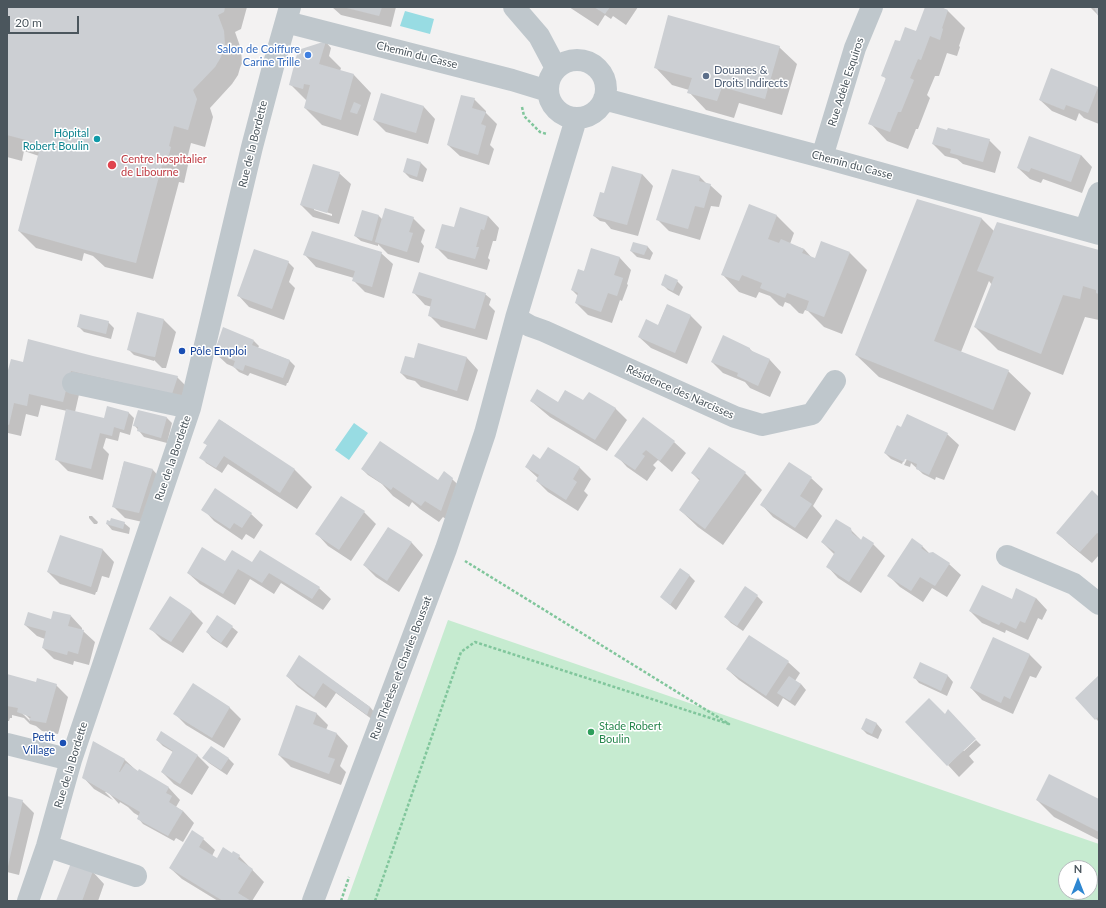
<!DOCTYPE html>
<meta charset="utf-8">
<style>
body{margin:0}
#map{position:relative;width:1106px;height:908px;overflow:hidden;background:#f3f2f2;font-family:Lato,sans-serif}
canvas{display:block}
.frame{position:absolute;inset:0;border:8px solid #4b565d;pointer-events:none}
.north{position:absolute;left:1058px;top:860px;width:40px;height:40px;box-sizing:border-box;background:#fff;border:1px solid #b7bbbe;border-radius:50%;rotate:0deg;font-size:11px;font-weight:700;line-height:16px;text-align:center;color:#4b565d}
.north::after{content:'';display:block;margin:auto;width:14px;height:18px;background:#2e87d1;clip-path:polygon(50% 0,100% 100%,50% 72%,0 100%)}
.scale{position:absolute;left:8px;top:16px;width:71px;height:18px;box-sizing:border-box;border:2px solid #4b565d;border-top:0;padding-left:5px;font-size:12px;line-height:14px;white-space:nowrap;color:#4b565d;-webkit-text-stroke:3px #fff;paint-order:stroke}
</style>
<div id="map">
<canvas width="1106" height="908"></canvas>
<div class="frame"></div>
<div class="north">N</div>
<div class="scale">20 m</div>
</div>
<script>
const g = document.querySelector('canvas').getContext('2d');
g.lineJoin = 'round';
function paint(path, color) { g.fillStyle = color; g.fill(path, 'evenodd'); }
function trace(path, color, width, dash) { g.strokeStyle = color; g.lineWidth = width; g.lineCap = dash ? 'butt' : 'round'; g.setLineDash(dash || []); g.stroke(path); }
function label(font, color, halo, rows, align = 'center') {
  g.font = font + ' Lato,sans-serif'; g.lineWidth = 3; g.setLineDash([]); g.textBaseline = 'middle'; g.strokeStyle = halo; g.fillStyle = color; for (const [text, x, y, turn = 0] of rows) {
    g.save(); g.translate(x, y); g.rotate((+turn || 0) * Math.PI / 180); g.textAlign = isNaN(turn) ? turn : align; if (halo) g.strokeText(text, 0, 0); g.fillText(text, 0, 0); g.restore();
  }
}
paint(new Path2D(`
 M448,620L1099,844V901H347ZM1066,868H1090V892H1066Z`), '#c6ebd0');
paint(new Path2D(`
 M405,11L434,19L430,34L400,26Z
 M354,423L368,433L349,460L335,450Z`), '#98dce3');
paint(new Path2D(`
 M7,7H247L241,29L235,32L241,49L242,63L240,68L238,75L232,84L210,108L213,117L205,147L191,143L186,163L188,165L184,183L179,182L153,279L105,267L93,256L84,253L82,261L36,248L19,231L39,156L24,151L22,161L7,157Z
 M332,7H396L391,27L341,15Z
 M569,7H638L626,25L613,16L611,19L605,15L598,26Z
 M926,7H939L948,11L965,28L959,46L960,47L957,56L947,53L939,76H935L927,95L930,98L918,129H916L908,149L887,141L870,123L886,79L883,75L901,43L916,32Z
 M1090,7H1099V16Z
 M326,42L331,48L329,56L341,68L340,71L354,75L371,93L358,136L322,125L305,108L307,101L290,84Z
 M779,47L797,64L782,115L739,103L734,118L706,110L689,92V90L672,85L655,67Z
 M1097,88L1099,89V124L1084,118L1079,113L1076,121L1052,111L1040,100Z
 M382,95L424,107L435,119L428,144L386,132L374,120Z
 M474,99L486,111V113L497,124L490,145L494,149L489,165L460,156L448,145Z
 M989,140L1001,152L995,173L963,164L957,159L945,156L933,144Z
 M1081,155L1092,167L1082,193L1043,179L1041,183L1030,179L1018,168Z
 M407,160L421,163L427,169L423,182L410,178L404,172Z
 M673,170L700,177L706,183L710,185L722,196L719,207L711,206L700,240L669,231L658,220Z
 M339,173L351,184L339,224L313,217L301,205ZM314,208L332,214V216L314,210Z
 M642,174L653,186L638,236L611,229L605,222L600,221L594,216L605,195Z
 M918,200L982,219L994,231L1099,251V320L1085,317L1063,375L998,350L975,327L992,285L989,281L961,352L1008,371L1031,393L1015,431L879,377L856,355Z
 M750,205L777,216L794,233L790,244L804,249L813,259L850,253L867,270L842,334L824,327L808,311L805,310L803,314L799,313L790,304L785,302L783,307L779,305L770,296L759,292L756,298L739,292L722,274Z
 M363,211L379,216L383,220L413,218L425,230L421,242L424,246L419,263L388,254L378,244V246L361,241L355,236Z
 M488,216L499,228L496,241H493L488,258L490,260L487,270L448,259L436,247Z
 M634,243L648,247L653,253L650,260L637,257L631,251Z
 M592,249L620,258L631,270L627,284L628,285L622,301L620,300L612,323L588,315L576,303L578,296L572,290L584,272Z
 M381,253L393,264L384,298L365,292L353,280L354,278L316,267L305,255Z
 M288,262L294,268L289,282L295,288L284,320L249,307L238,295Z
 M677,281L683,287L679,296L668,290L662,284Z
 M414,293L485,294L491,299L489,305L495,311L487,340L441,327L429,315L432,307L425,305Z
 M667,305L691,316L702,327L687,364L651,348L639,337L658,326Z
 M138,314L164,320L176,332L166,368H162L154,360V361L134,355L128,349Z
 M108,322L114,328L111,339L84,332L78,326Z
 M254,341L259,346L258,348L289,360L295,366L288,383H287L286,386L250,373L248,376L239,372L234,367L227,364L215,353Z
 M750,349L754,353L770,360L781,372L770,397L750,388L745,382L723,373L712,362Z
 M467,358L478,370L468,401L421,387L415,381L407,379L401,373L413,359Z
 M23,363L177,377L189,389L184,405L83,377L75,412L105,419L128,412L134,418L130,435L120,432L118,441L106,438L103,448L109,454L103,480L68,471L56,459L67,411L41,405L38,417L26,414L21,436L8,433L7,431V378Z
 M531,401L559,403L584,402L615,408L627,420L607,451L550,417Z
 M167,418L172,423L167,443L144,437L135,426Z
 M220,420L295,470L312,487L297,509L228,464L222,473L206,463L201,457L208,446L205,443Z
 M902,428L947,434L959,445L944,480L936,477L935,480L923,474L911,463L910,467L904,465L907,459L905,457L902,464L891,459L885,453Z
 M674,442L686,453L672,472L658,460L653,465L656,468L647,481L627,467L616,455Z
 M548,449L580,468L591,479L584,491L588,495L578,511L548,492L537,481L538,478L526,467L541,460Z
 M124,462L153,470L164,482L151,524L125,518L113,506Z
 M362,469L438,482L452,479L470,496L458,528L443,517L439,522L420,509L412,502L409,507L393,496L382,484L368,475Z
 M692,473H745L762,490L723,545L698,527L680,510L700,481Z
 M811,478L823,489L813,506L822,516L807,539L773,517L762,505Z
 M341,497L364,512L376,524L351,561L328,546L317,534Z
 M1099,498V555L1092,563L1069,544L1057,532Z
 M203,509L251,514L263,525L254,539L246,534L242,540L214,521Z
 M89,516H92L98,522L97,524H94L89,518Z
 M124,523L130,528L129,534L112,530L107,524Z
 M388,528L412,543L423,555L399,592L376,577L364,565Z
 M850,529L862,541L864,538L873,544L885,556L861,593L838,578L827,566L835,555L822,542Z
 M61,536L103,550L114,562L109,578L102,576L97,592H96L95,595L60,584L48,572Z
 M922,546L930,554L949,564L961,575L947,597L932,588L923,602L900,587L889,576Z
 M225,562L252,564L319,588L331,599L323,610L281,583L274,594L250,579L235,605L200,584L188,573Z
 M680,569L690,576L695,581L676,610L661,597Z
 M757,596L763,602L743,631L731,623L725,617Z
 M1036,598L1047,610L1042,620L1038,618L1028,640L1006,630L1005,633L982,623L970,611L1012,600Z
 M191,611L203,623L183,653L162,640L151,629Z
 M71,616L82,628V630L83,631L95,642L89,665L74,661L73,665L54,659L43,648L45,639L37,636L25,625Z
 M232,627L238,632L227,648L212,638L207,632Z
 M993,639L1030,655L1042,667L1036,678L1030,676L1013,714L982,700L971,688Z
 M300,657L370,707L375,713L373,720L336,693L326,708L298,687L287,676Z
 M788,662L800,673L795,681L801,684L806,690L795,706L783,698L778,707L739,680L727,669Z
 M920,664L948,676L953,682L947,696L919,683L914,677Z
 M7,675L25,681L56,685L68,697L58,734L42,731L36,726L30,724L24,718L12,715V718H10L9,721H7ZM22,713L26,715L30,719V721Z
 M1099,676V722L1076,698Z
 M229,707L241,719L224,748L186,725L175,714Z
 M316,713L328,725L326,730L337,734L348,746L340,766L346,772L341,785L291,767L279,755Z
 M866,719L877,724L882,730L878,739L867,734L862,729Z
 M157,740L197,755L209,767L192,795L174,784L162,772L173,752L163,746Z
 M976,740L981,745L969,756L974,762L959,777L948,765L962,750L964,751Z
 M94,742L125,760L138,772L139,770L169,788L180,800L176,807L183,811L194,823L183,842L176,838L174,841L143,824L138,818L139,816L134,813L128,807L120,802L119,804L108,792H105L113,800L94,789L83,777Z
 M211,747L229,759L234,764L227,775L209,763L204,758Z
 M7,797L22,801L34,813L19,875L7,872Z
 M1037,800H1099V840L1054,817Z
 M203,839L215,850L212,856L217,860L232,854L239,856L264,882L252,901H218L182,879L170,868Z
 M93,872L104,884L98,901H58Z`), '#0003');
paint(new Path2D(`
 M7,7H225L224,12L218,15L224,31L225,45L223,50L221,57L215,67L193,90L197,99L188,130L174,126L169,146L171,147L166,166L162,165L136,263L86,250L18,231L41,144L7,135Z
 M343,7H382L379,16Z
 M594,7H610L605,14Z
 M925,7H941L948,10L942,28L943,29L940,40L930,36L921,60L918,59L910,78L914,80L901,112H898L890,132L868,124L886,78L881,76L895,40L900,41L905,27L916,31Z
 M1094,7H1099V18Z
 M668,15L780,46L765,99L722,87L717,101L687,93L692,78L654,68Z
 M326,41L319,64L354,74L341,120L304,108L310,85L304,84L303,89L289,85L298,50Z
 M1051,68L1098,87L1088,113L1066,105L1064,110L1039,100Z
 M381,93L424,106L416,133L373,120Z
 M461,95L475,98L472,108L486,112L481,124L486,126L478,155L447,145Z
 M354,102L361,105L357,114L350,112Z
 M937,127L947,130L948,128L990,139L983,162L950,153L951,149L932,144Z
 M1029,136L1081,155L1071,182L1031,168L1029,172L1017,168Z
 M407,158L421,162L417,177L403,172Z
 M313,164L340,172L327,213L300,205Z
 M612,166L642,174L627,225L593,216L600,192L604,193Z
 M672,169L700,176L699,181L711,184L704,208L695,206L688,229L656,220Z
 M917,199L982,218L934,341L1009,370L993,410L855,355Z
 M749,204L777,215L768,239L779,243L781,239L804,249L802,253L815,258L821,241L850,252L824,317L806,310L809,301L787,293L785,298L760,288L762,283L742,275L739,281L721,275Z
 M460,207L488,216L484,230L481,229L476,247H479L475,259L435,248L442,224L454,227Z
 M385,208L414,217L409,232L413,233L407,252L375,242Z
 M362,210L379,215L372,241L354,236Z
 M997,222L1099,250V294L1096,293V290L1083,286L1080,299L1063,295L1041,354L974,327L994,277L977,271Z
 M312,231L382,252L372,287L352,281L355,271L303,255Z
 M633,242L648,246L644,255L630,251Z
 M591,248L620,257L614,275L623,278L617,296L608,293L601,312L575,303L578,293L571,290L578,269L584,271Z
 M254,249L289,261L272,309L237,296Z
 M419,272L486,293L475,329L428,316L432,299L412,293Z
 M665,274L678,280L673,291L661,285Z
 M667,304L691,315L675,353L638,337L646,319L658,325Z
 M137,312L164,319L155,357L149,356L127,350Z
 M80,314L109,321L106,334L77,327Z
 M223,327L254,340L252,345L290,360L283,378L245,365L243,371L233,367L235,361L214,353Z
 M723,335L750,348V350L770,359L758,386L737,376L738,373L711,362Z
 M28,339L93,356L178,376L172,394L71,371L63,402L29,394L27,406L14,403L9,425L7,424V374L11,359L23,362Z
 M418,343L467,357L457,391L400,373L405,356L414,358Z
 M537,389L558,402L565,390L583,400L589,392L616,408L595,440L530,401Z
 M107,406L129,412L124,430L114,427L112,436L100,433L91,469L55,460L66,409L104,418Z
 M138,410L167,417L161,438L137,431L138,427L133,426Z
 M907,414L948,433L929,475L916,469L917,464L905,459L904,462L884,453L897,425L901,427Z
 M643,417L675,441L660,461L646,450L642,454L645,456L635,470L614,456Z
 M219,419L295,469L280,493L224,456L216,468L199,458L207,445L203,443Z
 M380,441L438,480L444,471L453,478L441,511L425,501L421,506L393,487L391,490L361,469Z
 M548,447L580,467L573,479L577,482L566,500L536,481L539,475L525,467L533,454L540,459Z
 M709,447L746,472L705,529L679,510L700,479L691,473Z
 M124,461L153,469L139,513L112,507Z
 M789,462L812,477L800,496L812,504L795,528L760,505Z
 M215,488L252,513L242,528L234,523L230,529L201,510Z
 M1092,490L1099,497V534L1097,533L1080,552L1056,533Z
 M341,496L365,511L339,550L315,534Z
 M111,518L125,522L123,529L106,524L107,520L110,521Z
 M836,519L851,528L852,533L861,540L863,536L874,543L849,582L826,567L835,552L821,542Z
 M388,527L412,542L387,581L363,565Z
 M60,535L103,549L91,587L47,572Z
 M912,538L923,546L921,548L928,553L933,552L950,563L935,586L920,577L911,591L887,576Z
 M202,547L225,561L232,550L252,562L260,550L320,587L312,599L269,573L262,583L238,569L223,594L187,573Z
 M680,568L690,575L670,605L660,597Z
 M982,585L1012,599L1016,588L1036,598L1025,623L1020,621L1016,629L1001,622L999,625L969,611Z
 M745,586L758,595L737,626L724,617Z
 M170,596L192,611L171,642L149,629Z
 M53,611L71,615L68,626L84,630L78,654L68,651L67,655L42,648L46,631L24,625L28,612L51,619Z
 M217,615L233,626L221,643L206,632Z
 M749,635L789,661L766,696L726,669Z
 M993,637L1030,654L1010,699L1004,696L1001,703L970,688Z
 M299,655L370,707L367,715L323,683L314,697L286,676Z
 M920,662L948,675L941,691L913,678Z
 M7,674L36,682L37,678L57,684L46,723L29,720L31,717L17,712L18,708L7,706Z
 M1099,675V716L1095,720L1075,698Z
 M789,676L801,684L790,701L777,693Z
 M193,683L230,707L212,738L173,714Z
 M929,698L945,714L948,709L976,739L947,766L905,722Z
 M296,705L317,713L313,724L337,733L328,757L335,759L329,774L278,755Z
 M866,718L877,723L872,734L861,729Z
 M161,731L198,755L180,784L161,772L173,751L156,740Z
 M93,741L125,759L119,772H120L126,763L138,771L139,769L169,787L166,793L172,796L169,802L183,811L168,836L137,819L140,812L82,778Z
 M211,746L229,758L221,770L202,758Z
 M1049,774L1099,799V832L1036,800Z
 M7,796L23,800L8,866L7,865Z
 M192,830L204,838L199,847L217,858L223,847L232,853L233,851L240,855L238,859L253,869L238,893L251,901H223L169,868Z
 M71,863L93,871L82,901H56Z`), '#cccfd3');
trace(new Path2D(`
 M522,107L524,116L540,132L547,134
 M341,901L349,877
 M375,901L461,652L475,642L729,724L465,561`), '#81c69c', 2.5, [3, 2]);
trace(new Path2D(`
 M514,7L539,36L556,68
 M286,22L512,80L548,91
 M548 89a29 29 0 1 1 58 0a29 29 0 1 1-58 0Z
 M604,99L822,157L1099,234
 M822,157L855,48L872,7
 M1085,230L1099,193
 M516,318L530,326L544,331L735,417L762,425L812,414L835,381
 M73,383L190,408
 M1007,556L1074,584L1099,604
 M7,744L71,760
 M47,846L136,876
 M28,901L47,846L71,760L190,408L252,147L273,67L290,7
 M313,901L446,549L485,433L516,318L576,119`), '#bfc7cc', 22);
for (const [x, y, r, color] of [
 [308,55,4,"#3f7fe0"],
 [706,76,4,"#5c6f8a"],
 [97,139,4,"#0f9aa8"],
 [112,165,5,"#e0444e"],
 [182,351,4,"#1a4fb4"],
 [591,732,4,"#2e9e5b"],
 [63,743,4,"#1a4fb4"]
]) { const dot = new Path2D(); dot.arc(x, y, r, 0, 2 * Math.PI); g.fillStyle = color; g.fill(dot); trace(dot, '#fff', 1.5); }
label('11px', '#366cbe', '#fff', [
 ["Salon de Coiffure",300,49],
 ["Carine Trille",300,62]
], 'right');
label('11px', '#4b565d', '#fff', [
 ["Chemin du Casse",417,55,14],
 ["Rue Adèle Esquiros",846,82,-72],
 ["Rue de la Bordette",253,144,-76],
 ["Chemin du Casse",852,165,15],
 ["Résidence des Narcisses",680,392,24],
 ["Rue de la Bordette",173,458,-71],
 ["Rue Thérèse et Charles Boussat",401,668,-69],
 ["Rue de la Bordette",71,765,-73]
]);
label('11px', '#4e5e75', '#fff', [
 ["Douanes &",714,70],
 ["Droits Indirects",714,83]
], 'left');
label('11px', '#0d838f', '#fff', [
 ["Hôpital",89,133],
 ["Robert Boulin",89,146]
], 'right');
label('11px', '#be3a42', '#fff', [
 ["Centre hospitalier",121,159],
 ["de Libourne",121,172]
], 'left');
label('11px', '#164399', '#fff', [
 ["Pôle Emploi",190,351],
 ["Petit",55,737,"right"],
 ["Village",55,750,"right"]
], 'left');
label('11px', '#27864d', '#fff', [
 ["Stade Robert",599,726],
 ["Boulin",599,739]
], 'left');
</script>
